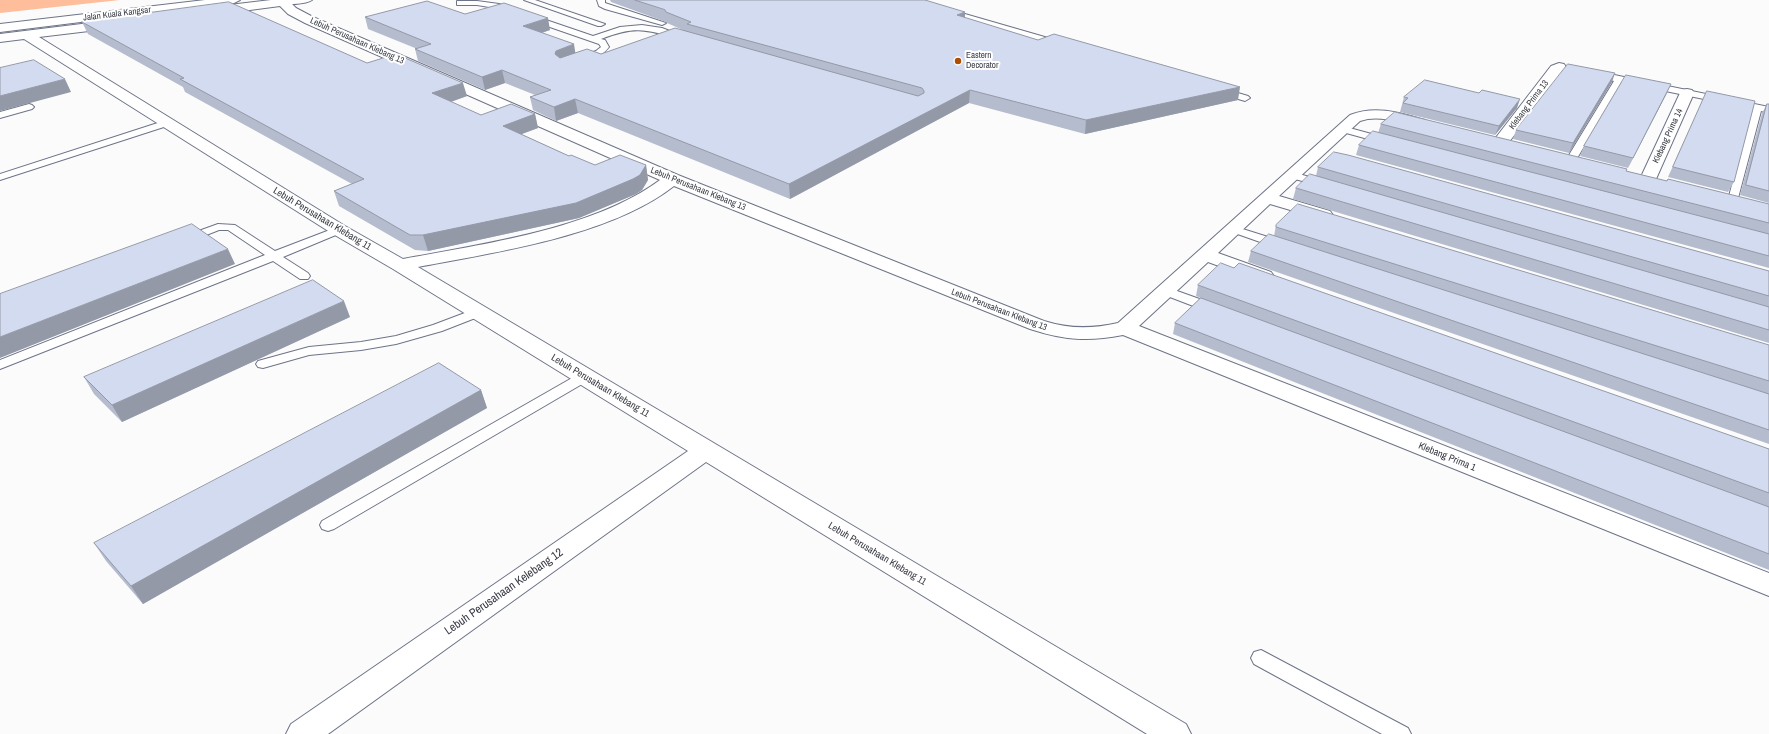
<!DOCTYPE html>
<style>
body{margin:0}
canvas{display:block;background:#fbfbfb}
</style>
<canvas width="1769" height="734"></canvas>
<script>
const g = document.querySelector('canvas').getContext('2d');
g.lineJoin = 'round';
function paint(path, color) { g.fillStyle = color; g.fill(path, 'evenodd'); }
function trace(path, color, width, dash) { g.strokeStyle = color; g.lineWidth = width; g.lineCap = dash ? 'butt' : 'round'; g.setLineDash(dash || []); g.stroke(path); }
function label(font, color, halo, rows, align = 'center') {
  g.font = font + ' "Archivo Narrow",sans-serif'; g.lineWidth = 4; g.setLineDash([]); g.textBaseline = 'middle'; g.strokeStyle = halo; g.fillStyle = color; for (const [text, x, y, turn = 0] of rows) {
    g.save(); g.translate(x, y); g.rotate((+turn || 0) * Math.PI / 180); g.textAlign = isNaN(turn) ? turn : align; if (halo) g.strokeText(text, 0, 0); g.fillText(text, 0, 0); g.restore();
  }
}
paint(new Path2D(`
 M0,0H120L0,13Z`), '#febd9b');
const lane = new Path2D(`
 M280,0H312C306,4 285,6 279,2Z
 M524,0H535L605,24L601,26H598Z
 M597,0H605V3L611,5L666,23L662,25L605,9L599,6Z
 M457,1H477L499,4L593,36L620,27L642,25L662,28L685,37L681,39C646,30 637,25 601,39L605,40L609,47C602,56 592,60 581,63L578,62V58L596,51L601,47L599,44L495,8L477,5H457Z
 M945,10H951L1062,42L1063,44L1059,46H1056L945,14Z
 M1595,71L1769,107V113L1761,111L1737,202L1733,203L1728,200L1752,109L1622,82L1576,160L1571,163L1567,162L1566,160L1614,81L1592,76L1591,74L1592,72Z
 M1221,88L1248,96L1250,98L1245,101L1218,93L1216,91L1218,89Z
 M29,104L32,105L34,107L32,109L0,118V112Z
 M167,120L170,121L172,123L170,125L0,180V174Z
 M1342,126L1390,139L1391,141L1386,144L1339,131L1337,129L1339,127Z
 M1292,172L1327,182L1328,184L1323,187L1288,177L1287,175Z
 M218,224L235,225L275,251L335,228L339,227L345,230L343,232L283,257L308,273L310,276L308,279H300L273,261L0,369V360L265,255L228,230H219L186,243L182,241L180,239L182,237Z
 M1233,226L1284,242L1286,245L1284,248L1280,249L1229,231L1227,229L1229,227Z
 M1166,287L1219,306L1220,309L1219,312H1209L1162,294L1160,291L1162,288Z
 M478,308L483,309L485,312L483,315L442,331L396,344L361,350L309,355L263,368L258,367L256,364L258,361L309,347L361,342L396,336L433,325Z
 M584,373L589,374L591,377L589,380L334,529L328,531L322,529L320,525L322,521L579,374Z
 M1261,650L1408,728L1411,734H1382L1254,664L1251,658L1254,652Z`);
const street = new Path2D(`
 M271,0H288L296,8L313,17L678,175L1044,321C1069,329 1092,329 1118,323L1350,115C1376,105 1400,113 1425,120L1428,123L1425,126L1420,128C1401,123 1380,114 1360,121L1279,196L1330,211L1333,215L1330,219L1324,220L1270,204L1218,253L1271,272L1274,276L1271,280L1264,282L1257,280L1208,262L1139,326L1769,573V596L1123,335C1088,342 1064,340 1030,329L674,186C610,236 497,252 418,267L1186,724L1191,734H1147L706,462L328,734H286L291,724L688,451L393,269L333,234L24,39L0,42V34L114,20L118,21L120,24L118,27L114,28L39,37L345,226L403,259C483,244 594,229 660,180L305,23L288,14L280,6L212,15L208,14L206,11L208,8L212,7Z
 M1559,63L1564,64L1566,67L1506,146L1500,148L1494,146L1492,143L1494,140L1551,66Z
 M1687,89L1692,90L1694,93L1656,179L1654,183L1648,184L1642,183L1640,179L1680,93L1682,90Z`);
const highway = new Path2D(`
 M205,0H240L234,3L0,32V24Z`);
trace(lane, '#6d7487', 2);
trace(street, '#6d7487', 2);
trace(highway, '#6d7487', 2);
paint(lane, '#fff');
paint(street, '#fff');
paint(highway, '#fff');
paint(new Path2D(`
 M610,0H925L965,18L1038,40L1238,100L1085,134L969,103L790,199L578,113L556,121L533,110L530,97L535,95L505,83L485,90L418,61L415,49V48L368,29L365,17L465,14L550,30L542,33L576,53L601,54L683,30L667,23L666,22L611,2Z
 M82,22L367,63L467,96L451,102L481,115L535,114L538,128L521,134L569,156L595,165H646L648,180L642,190L636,194L579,218L428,251L415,250L339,206L334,191L352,184L185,92L183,87L88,34Z
 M1612,82L1569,153L1513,139L1516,130Z
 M1707,91L1734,182L1728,192L1668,177Z
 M1667,93L1628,168L1580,156L1584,146Z
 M1404,97L1517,108L1495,135L1400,112Z
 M1767,104H1769V203L1740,195L1762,113Z
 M1381,124L1626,171L1667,181L1769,204V268L1356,155L1359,145L1378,133Z
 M1318,167L1769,271V343L1293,199L1296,188L1316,176Z
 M1276,225L1769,345V444L1248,262L1251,251L1274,236Z
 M1198,285L1769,449V570L1173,334L1175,323L1201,298L1196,296Z
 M350,317L122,422L94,394L84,377Z
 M481,390L487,408L143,604L106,561L94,543Z`), '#b5bcce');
paint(new Path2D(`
 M965,12V24L957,15Z
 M548,18L550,30L525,38L523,26Z
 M574,44L576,57L559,63L555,54L556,51Z
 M502,70L505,83L485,90L482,77Z
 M1615,73L1612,82L1569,153L1573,143Z
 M65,79L71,92L0,111V96Z
 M463,83L467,96L436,107L432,93Z
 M1671,84L1667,93L1628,168L1633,158Z
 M1240,87L1238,100L1085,134L1086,120Z
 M970,90L969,103L790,199L789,184Z
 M575,99L578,113L556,121L554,107Z
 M1520,99L1517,108L1495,135L1499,126Z
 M535,114L538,128L506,140L503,126Z
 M646,165L648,180L642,190L636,194L579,218L428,251L423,235Z
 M228,249L235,264L0,358V337Z
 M344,301L350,317L122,422L112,405Z
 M481,390L487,408L143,604L131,586Z`), '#9499a8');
const building = new Path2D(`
 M635,0H925L965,12L957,15L1038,40L1054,34L1240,87L1086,120L970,90L789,184L575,99L554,107L530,97L551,90L502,70L482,77L415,49L431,44L365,17L427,1L465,14L504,3L548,18L523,26L574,44L556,51L555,54L560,58L587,49L601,54L675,28L918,96L924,93V91L922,88L687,24L691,22L666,12L665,10Z
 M229,2L367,63L396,54L463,83L432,93L481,115L511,104L535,114L503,126L569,156L571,155L595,165L620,155L646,165L640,175L633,179L576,203L423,235H410L334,191L364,179L180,79L184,78L82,22Z
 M34,60L65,79L0,96V68Z
 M1568,64L1615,73L1573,143L1516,130Z
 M1626,75L1671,84L1633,158L1584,146Z
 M1425,80L1479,93L1482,90L1520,99L1499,126L1403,103L1408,98L1404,97Z
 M1707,91L1755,101L1734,182L1673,167Z
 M1767,104H1769V191L1746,185Z
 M1395,112L1627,169L1626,171L1667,181L1668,179L1769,204V223L1381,124Z
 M1373,131L1769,234V256L1359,145Z
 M1334,152L1348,155L1769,271V296L1318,167Z
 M1310,174L1769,307V330L1296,188Z
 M1298,204L1769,345V381L1276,227V225Z
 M192,224L228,249L0,337V294Z
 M1269,234L1769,394V430L1251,251Z
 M1221,263L1234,268L1239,263L1769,449V493L1198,285Z
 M313,280L344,301L112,405L84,377Z
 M1201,298L1769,507V554L1175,323Z
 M439,363L481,390L131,586L94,543Z`);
paint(building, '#d3dbf0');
trace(building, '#9499a8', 1);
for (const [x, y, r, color] of [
 [958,61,4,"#ae4e05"]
]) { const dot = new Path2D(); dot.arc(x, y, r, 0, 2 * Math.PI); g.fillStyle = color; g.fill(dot); trace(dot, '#fff', 1.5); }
label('9px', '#383b44', '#fff', [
 ["Jalan Kuala Kangsar",117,14,-7],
 ["Lebuh Perusahaan Klebang 13",357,41,24],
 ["Klebang Prima 13",1529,105,-53],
 ["Klebang Prima 14",1668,136,-65],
 ["Lebuh Perusahaan Klebang 13",698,189,22],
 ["Lebuh Perusahaan Klebang 13",999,310,21]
]);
label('9px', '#383b44', '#fff', [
 ["Eastern",966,56],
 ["Decorator",966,66]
], 'left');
label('10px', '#383b44', '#fff', [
 ["Lebuh Perusahaan Klebang 11",322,219,31],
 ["Lebuh Perusahaan Klebang 11",600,386,31],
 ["Klebang Prima 1",1447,457,22],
 ["Lebuh Perusahaan Klebang 11",877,554,31]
]);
label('12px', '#383b44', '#fff', [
 ["Lebuh Perusahaan Kelebang 12",504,592,-35]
]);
</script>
